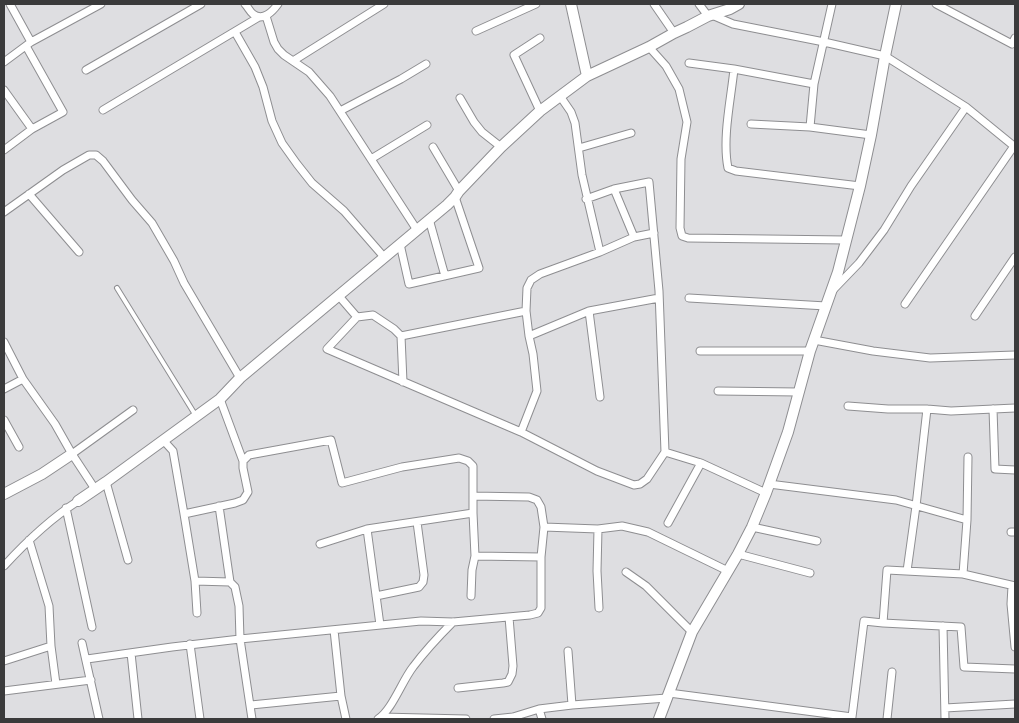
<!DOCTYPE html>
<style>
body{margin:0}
#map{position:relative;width:1019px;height:723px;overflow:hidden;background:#dedee1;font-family:"PT Sans Narrow",sans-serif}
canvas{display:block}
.frame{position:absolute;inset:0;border:5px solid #3a3a3b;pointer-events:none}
</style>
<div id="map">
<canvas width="1019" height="723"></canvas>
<div class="frame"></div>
</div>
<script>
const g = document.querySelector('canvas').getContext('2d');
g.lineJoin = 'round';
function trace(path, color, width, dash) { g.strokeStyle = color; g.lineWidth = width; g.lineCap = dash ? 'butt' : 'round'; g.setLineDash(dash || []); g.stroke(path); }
const lane = new Path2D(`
 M117,288L196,416`);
const street = new Path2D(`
 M10,4L31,42
 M245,4C248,7 250,12 253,14C263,22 273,11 278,4
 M654,4L674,33
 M699,4L708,16
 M936,4L1012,44L1015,38
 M712,15L733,24L824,42L885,56L966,107L1015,147
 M266,16L274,42L278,49L284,55L309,72L330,96L417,230
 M476,31L536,4
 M235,32L255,67L263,87L272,121L282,143L297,164L312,183L344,211L384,257
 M540,38L514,55L540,111
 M649,47L666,66L679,89L687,122L681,159L680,228L682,236L688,238L845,240
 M293,61L384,4
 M4,62L31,42L101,4
 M689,63L734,69L814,84L832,4
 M734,69C731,99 722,138 728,168L736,171L860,186
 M86,70L201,4
 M4,90L32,129
 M560,96L571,112L575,123L582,175L600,252
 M460,98L474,122L482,132L501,147
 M103,110L259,17
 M340,111L401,79L426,64
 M751,124L810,127L871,135
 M810,127L814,84
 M433,147L459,191
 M579,148L631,133
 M4,150L32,129L63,112L26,46
 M371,159L427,125
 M29,194L79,252
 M586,199L614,189
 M4,212L63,170L89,155H96L103,161L132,200L152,223L174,261L184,283L240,378
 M429,219L445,276
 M634,237L654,233
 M400,244L409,284L479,268L455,197
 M833,290L859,263L884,230L911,186L966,107
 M338,295L357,317L327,349L521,432L597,471L634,485L640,484L647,479L665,452L659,291L649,182L614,189L634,237L600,252L540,274L531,280L527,288L526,311L401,336L403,382
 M689,298L826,306
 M905,304L1014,146
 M526,311L529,336L589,311L659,298
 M589,311L600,397
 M975,316L1015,257
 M357,317L373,315L394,329L401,336
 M814,340L873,351L930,358L1015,355
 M4,342L23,379L55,424L72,454L95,489
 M700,351H810
 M4,389L23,379
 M718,391L798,392
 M220,399L243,461
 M848,406L888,409H927L951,411L1015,408
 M993,409L995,469L1015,470
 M4,420L19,447
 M521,432L537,391L533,354L529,336
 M163,440L173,451L184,514
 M665,452L701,463L766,493
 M72,454L133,410
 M106,482L128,560
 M769,484L896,500L967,520L963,574
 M473,496L529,497L537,500L541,507L544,527
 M219,506L230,582
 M66,508L92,627
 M967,520L968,457
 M668,523L701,463
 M752,527L817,541
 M367,529L380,625
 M598,529L597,571L599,608
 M1011,532H1015
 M29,540L49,606L51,646L56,684
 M320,544L367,529L473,513L475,556L541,557
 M738,554L810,573
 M4,566C26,542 50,519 78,501
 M907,571L916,506L927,409
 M626,572L646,586L692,632
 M195,581L230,582L235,587L239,606L240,639L421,621L453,622L530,615L538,613L541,608V557L544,527L598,529L622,526L648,532L728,571
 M1012,586L1011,604L1015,647
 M376,596L419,587L423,582L424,575L417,522
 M471,596L472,570L475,556
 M197,613L195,581L184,514L235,503L243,500L248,492L243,468V461L249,455L331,440L342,483L402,467L459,458L468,461L473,466V513
 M883,623L961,627L964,667L1015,669
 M943,626L945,719
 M334,630L341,696L346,719
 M82,643L99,719
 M190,644L200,719
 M568,651L572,705
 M131,653L138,719
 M87,659L172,647L240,639L252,719
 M4,661L51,646
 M458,688L503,683L508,682L512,674L513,666L509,617
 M4,691L91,680
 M669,693L852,717L864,621L883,623L887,570L963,574L1015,586
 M251,705L341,696
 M945,708L1015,704
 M539,709L542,719
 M378,719C392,710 402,681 413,667C425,651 439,636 453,622
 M381,719V717L466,719
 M494,719L513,717L539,709L572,705L667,698
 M887,719L892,672`);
const secondary = new Path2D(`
 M571,4L587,76
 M4,494L42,474L72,454
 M78,501L106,482L220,399L240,378L447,205L455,197L459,191L501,147L540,111L587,76L649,47L674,33L687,27L708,16L730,9L739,4
 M659,719L692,632L738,554L752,527L766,493L788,432L810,351L838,272L860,186L871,135L885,56L896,4`);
trace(lane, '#8e8e91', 6);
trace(street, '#8e8e91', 9);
trace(secondary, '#8e8e91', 12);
trace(lane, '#fff', 4);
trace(street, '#fff', 7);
trace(secondary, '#fff', 10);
</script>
